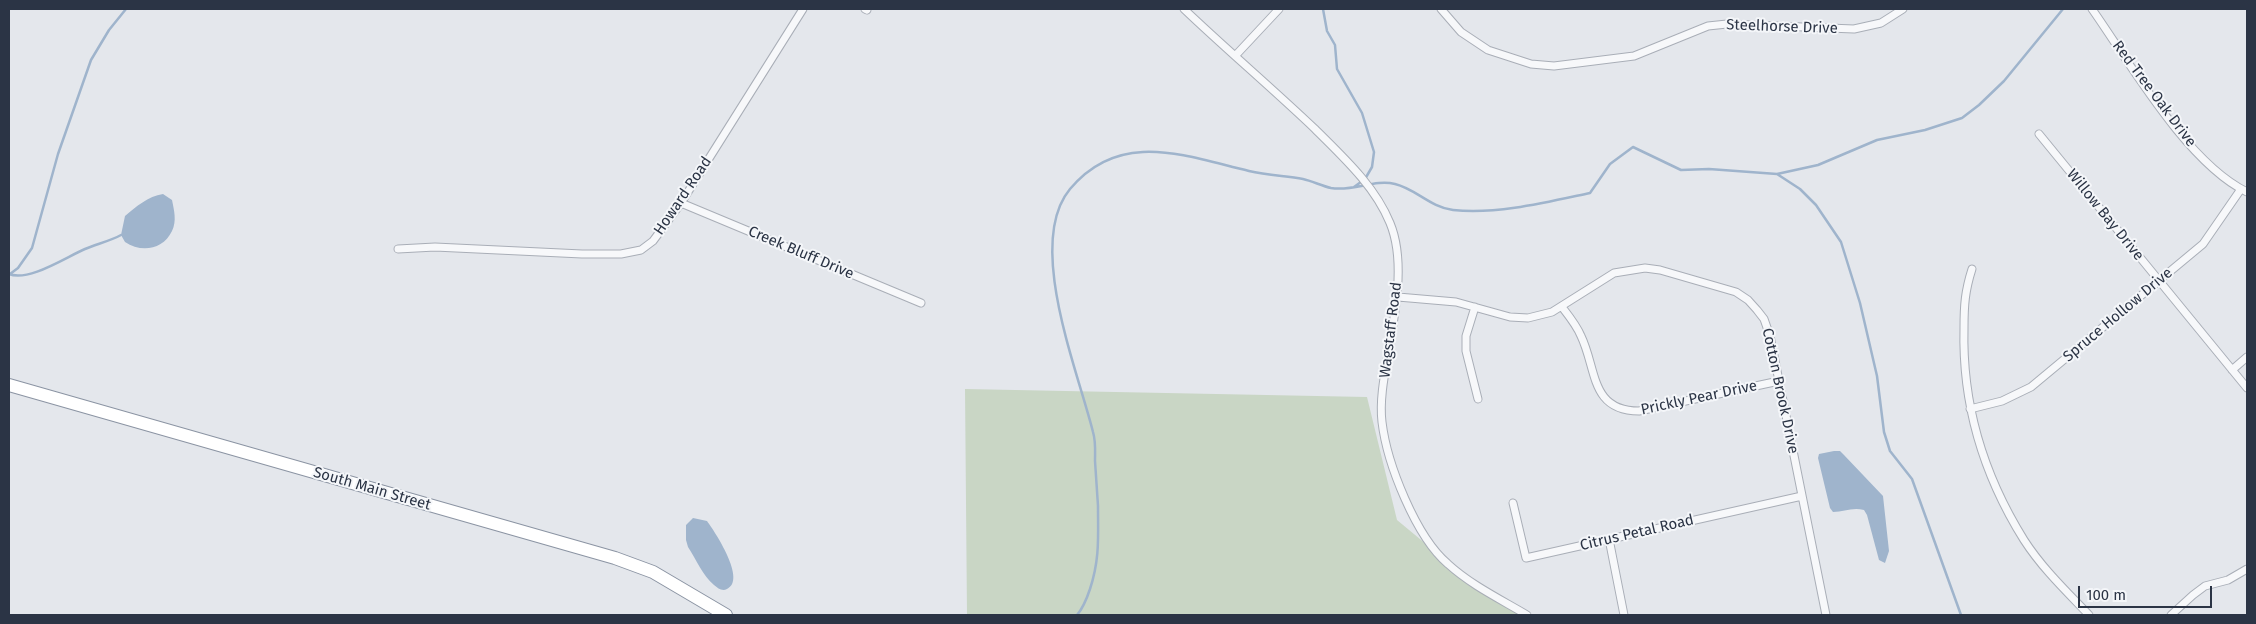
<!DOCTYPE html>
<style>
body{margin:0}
#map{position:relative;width:2256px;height:624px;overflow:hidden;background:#e4e7ec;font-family:"Fira Sans",sans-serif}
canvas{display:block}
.frame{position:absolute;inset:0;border:10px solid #2b3445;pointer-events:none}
.scale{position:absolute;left:2078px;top:586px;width:134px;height:22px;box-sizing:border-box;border:2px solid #2b3445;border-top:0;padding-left:6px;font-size:15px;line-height:18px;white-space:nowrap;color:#2b3445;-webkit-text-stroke:4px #f4f6f9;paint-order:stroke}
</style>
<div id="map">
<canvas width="2256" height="624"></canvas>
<div class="frame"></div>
<div class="scale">100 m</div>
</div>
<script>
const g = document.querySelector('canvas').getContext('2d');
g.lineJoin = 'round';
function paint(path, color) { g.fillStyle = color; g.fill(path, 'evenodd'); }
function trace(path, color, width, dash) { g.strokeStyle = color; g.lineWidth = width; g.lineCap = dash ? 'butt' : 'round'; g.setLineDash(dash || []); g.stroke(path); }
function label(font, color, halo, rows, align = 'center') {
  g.font = font + ' "Fira Sans",sans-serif'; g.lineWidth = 4; g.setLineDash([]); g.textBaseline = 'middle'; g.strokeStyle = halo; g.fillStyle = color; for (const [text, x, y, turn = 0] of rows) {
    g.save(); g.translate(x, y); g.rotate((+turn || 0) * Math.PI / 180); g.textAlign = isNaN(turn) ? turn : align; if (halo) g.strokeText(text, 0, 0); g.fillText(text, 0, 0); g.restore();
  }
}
paint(new Path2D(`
 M965,389L1367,397L1397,520L1473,583L1521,615H967Z`), '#c9d6c5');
paint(new Path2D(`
 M163,194L172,200C174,210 177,221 172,231C163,250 141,253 125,242L121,235L125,216C136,207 148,196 163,194Z
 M1834,451H1840L1844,455L1883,496L1889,551L1885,563L1879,560L1867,515L1864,510C1852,507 1844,512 1833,512L1830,508L1818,458L1819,454Z
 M693,518L707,521C715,532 747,580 727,589C722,592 718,588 714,585C703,576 696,559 688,547L686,540V525Z`), '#9fb4cc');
trace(new Path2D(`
 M1323,9L1327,31L1335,45L1337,69L1362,113L1374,152L1372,167L1365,179L1354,187
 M1777,174L1800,189L1816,205L1841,242L1860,303L1877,376L1884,432L1890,451L1912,479L1961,615
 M9,274C29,282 66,257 85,249C97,244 110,241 121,235
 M10,274L18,268L32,248L58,154L91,60L109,30L126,9
 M1077,615C1084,607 1087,598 1090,589C1100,558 1098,537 1098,506C1097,491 1096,476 1095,461C1095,451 1096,442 1093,432C1078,371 1025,243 1070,189C1120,129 1185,156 1249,171C1267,175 1285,176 1303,179C1312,181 1322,186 1331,188C1353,192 1374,179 1395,184C1416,189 1430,207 1453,210C1496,215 1548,202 1590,193L1610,164L1633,147L1681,170L1709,169L1777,174L1818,165L1877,140L1925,130L1962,118L1979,105L2004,81L2063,9`), '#9fb4cc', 2.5);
const street = new Path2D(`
 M865,9L867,10
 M1184,9C1227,50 1272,88 1315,129C1343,157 1375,186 1390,223C1405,259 1396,307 1390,343C1386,368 1379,397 1382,422C1387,464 1416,537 1448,564C1471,585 1500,599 1527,615
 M1441,9L1461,32L1488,50L1531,64L1554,66L1634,56L1708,26L1727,24L1854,29L1881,23L1903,9
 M2092,9C2130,63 2187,163 2247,192
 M1235,56L1279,9
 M2039,134L2247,388
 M681,203L921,303
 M398,249L435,247L582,254H621L641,250L653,241L681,203L803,9
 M1972,269C1965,291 1964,305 1964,328C1962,404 1984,476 2024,540C2042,568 2066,591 2089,615
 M1398,297L1456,302L1510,317L1528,318L1552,312L1614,273L1645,268L1660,270L1736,292L1748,300L1757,310L1764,319L1770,336L1826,615
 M1475,307L1466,336V351L1478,399
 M1562,307C1569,316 1577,326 1581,336C1597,369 1590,411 1639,411L1779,381
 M2232,370L2247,357
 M1970,409L2002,401L2031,387L2203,244L2241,189
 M1513,503L1526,558L1802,496
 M1609,539L1624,615
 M2171,615L2193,595L2205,586L2228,580L2247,569`);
const highway = new Path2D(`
 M9,385L615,558L653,572L726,615`);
trace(street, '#a9aeb7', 9);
trace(highway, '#8b94a3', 14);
trace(street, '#f7f8fa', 7);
trace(highway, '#fff', 12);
label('15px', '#2b3445', '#f4f6f9', [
 ["Steelhorse Drive",1782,27,2],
 ["Red Tree Oak Drive",2154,94,53],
 ["Howard Road",683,196,-56],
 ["Willow Bay Drive",2105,215,51],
 ["Creek Bluff Drive",801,253,23],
 ["Spruce Hollow Drive",2118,315,-40],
 ["Wagstaff Road",1391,330,-83],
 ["Cotton Brook Drive",1780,391,78],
 ["Prickly Pear Drive",1699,398,-12],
 ["South Main Street",372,489,16],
 ["Citrus Petal Road",1637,533,-13]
]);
</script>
